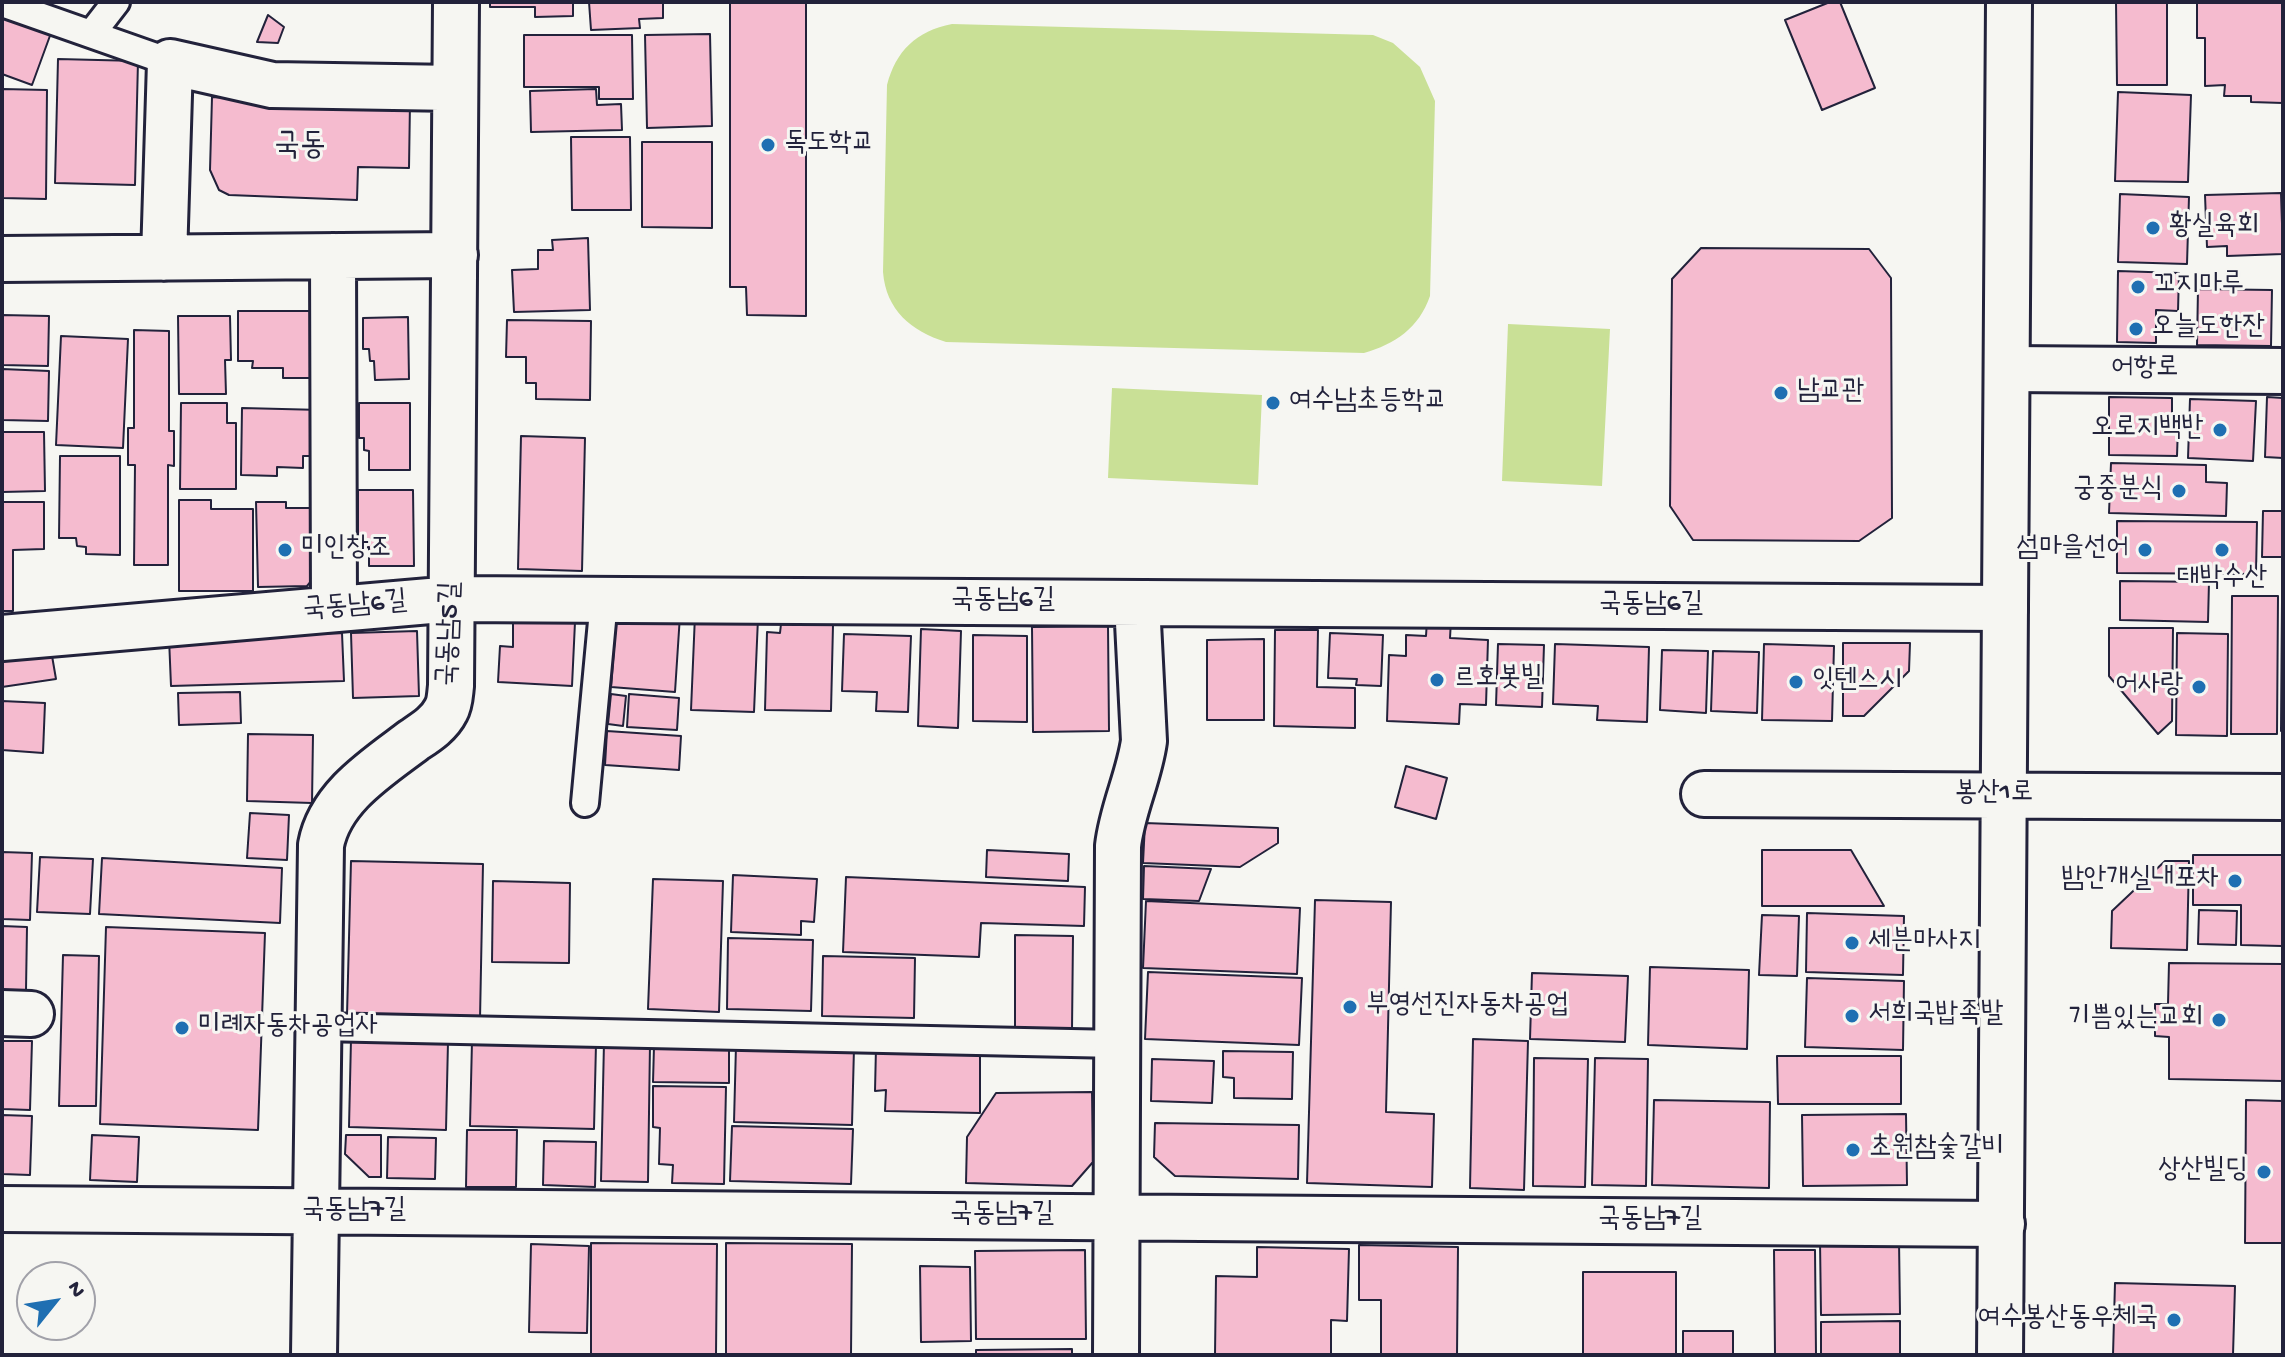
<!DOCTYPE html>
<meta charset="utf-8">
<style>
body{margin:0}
#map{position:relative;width:2285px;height:1357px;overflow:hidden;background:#f6f6f2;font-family:"Gochi Hand",sans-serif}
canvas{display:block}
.frame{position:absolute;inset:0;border:4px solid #22223b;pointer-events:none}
.north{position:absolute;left:16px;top:1261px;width:80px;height:80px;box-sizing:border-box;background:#f6f6f2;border:2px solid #a1a1a9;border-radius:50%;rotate:60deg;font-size:22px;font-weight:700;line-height:32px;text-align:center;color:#22223b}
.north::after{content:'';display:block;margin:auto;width:28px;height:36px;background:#1f6fb2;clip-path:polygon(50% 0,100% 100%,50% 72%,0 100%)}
</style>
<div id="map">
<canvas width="2285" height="1357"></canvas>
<div class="frame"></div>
<div class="north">N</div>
</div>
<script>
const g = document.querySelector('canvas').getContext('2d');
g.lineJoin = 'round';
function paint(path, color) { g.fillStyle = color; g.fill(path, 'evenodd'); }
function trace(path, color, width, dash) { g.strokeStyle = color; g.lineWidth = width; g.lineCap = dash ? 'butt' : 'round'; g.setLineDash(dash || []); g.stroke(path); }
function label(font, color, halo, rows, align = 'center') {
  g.font = font + ' "Gochi Hand","Poor Story",sans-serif'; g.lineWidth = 6; g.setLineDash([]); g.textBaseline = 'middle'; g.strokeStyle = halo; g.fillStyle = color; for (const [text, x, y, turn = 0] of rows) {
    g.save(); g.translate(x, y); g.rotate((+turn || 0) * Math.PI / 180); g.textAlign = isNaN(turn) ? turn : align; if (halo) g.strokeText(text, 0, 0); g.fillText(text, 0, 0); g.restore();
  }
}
paint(new Path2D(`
 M952,24L1373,35L1393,43L1420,67L1435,101L1430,296C1419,328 1395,344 1364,353L946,342C911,331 886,310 883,272L887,85C896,51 916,31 952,24Z
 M1508,324L1610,329L1602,486L1502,481Z
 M1112,388L1262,395L1258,485L1108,478Z`), '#c9e096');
const building = new Path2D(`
 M490,2H573V16L535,17V7H490Z
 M589,2H663V18L639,19L640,28L591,30Z
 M730,2H806V316L747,315L746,287H730Z
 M1830,2H1840L1875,88L1822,110L1785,20Z
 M2116,2H2167V85H2117Z
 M2197,2H2283V103L2251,102V96H2224L2225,85L2205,86V38H2197Z
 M2,15L51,33L32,85L2,74Z
 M268,15L284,27L278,43L257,42Z
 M710,34L712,126L647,128L645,35Z
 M524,35H632L633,99H599V87H524Z
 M58,59L138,61L135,185L55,183Z
 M2,89L47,90L46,199L2,198Z
 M596,89L597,105L621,104L622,130L531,132L530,91Z
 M2118,92L2191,95L2188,182L2115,181Z
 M212,97L410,102L409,168L358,167L357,200L229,195L219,190L210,170Z
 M571,137H630L631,210H572Z
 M642,142H712V228L642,227Z
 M2281,193L2283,254L2227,256V246L2207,247L2205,195Z
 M2120,194L2189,197L2187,264L2118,262Z
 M588,238L590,310L514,312L512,270L538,269V250H553L552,240Z
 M1701,248L1869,249L1891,278L1892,518L1859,541L1693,540L1670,506L1672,279Z
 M2118,271L2179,273L2178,311L2156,310V343L2117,342Z
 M2198,289L2272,290L2271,346L2197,345Z
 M238,311H322L323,378H283V368H252L253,361H238Z
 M2,315L49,316L48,366L2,365Z
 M178,316H230L231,360H225L226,394H179Z
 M408,317L409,379L375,380L374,361H370L369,349H363V318Z
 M507,320L591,321L590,400L536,399V383H526V357H506Z
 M134,330L169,331V431H174V466L168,465V565H134L135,465H128V428H134Z
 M61,336L128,339L123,448L56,445Z
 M2,369L49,371L48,421L2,420Z
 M2109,397L2172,398V426H2178L2177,456L2109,455Z
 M2267,397L2283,398V458L2265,457Z
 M2190,399L2256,401L2253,461L2188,458Z
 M181,403H227V423H236V489H180Z
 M359,403H410V470H369V451L364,450V438H359Z
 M242,408L322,410L321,456H303V468L277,467V476L241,475Z
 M2,432H44L45,491L2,492Z
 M521,436L585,438L582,571L518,569Z
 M60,456H120V555L86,554V547L77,546L76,538H59Z
 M2111,463L2206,465V482L2227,483L2226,516L2109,513Z
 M358,490H413L414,566H369V547L364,548V536H358Z
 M179,500H211V509H253V591H179Z
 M2,502H44V549L13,550V611H2Z
 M256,502H286V508H312V527L323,567L307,586L258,587Z
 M2263,511H2283V557H2262Z
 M2117,521L2257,522L2256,574L2117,573Z
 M2120,581L2209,582L2208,622L2120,620Z
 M2232,596H2278L2277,734H2231Z
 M2282,602H2283V731H2281Z
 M617,610L680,615L675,692L611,687Z
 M695,615L758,618L754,712L691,710Z
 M513,619L575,622L572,686L498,682L500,646L513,647Z
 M1427,620H1451L1450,638L1488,640L1486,705L1460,704L1459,724L1387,721L1389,655L1406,656V635L1426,636Z
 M781,624L833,625L831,711L765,710L767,632L780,633Z
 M1108,626L1109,731L1033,732L1032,627Z
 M2109,628H2173L2172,721L2158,734L2109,676Z
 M921,629L961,631L958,728L918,726Z
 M1275,630H1318L1317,687L1355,688V728L1274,726Z
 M417,631L419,696L353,698L351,633Z
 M342,633L344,681L171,686L169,638Z
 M1330,633L1383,635L1381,686L1356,685L1357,679L1328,678Z
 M2177,633L2228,634L2227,736L2176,735Z
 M844,634L911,636L908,712L876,711L877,692L842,691Z
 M973,635L1027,636V722L973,721Z
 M1264,639V720H1207V640Z
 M1843,643H1910L1909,671L1864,716H1843Z
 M1498,644L1544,645L1542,707L1496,705Z
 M1555,644L1649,647L1647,722L1597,720L1598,706L1553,704Z
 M1764,644L1834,646L1832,721L1762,720Z
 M51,650L56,679L2,687V657Z
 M1662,650L1708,651L1706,713L1660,710Z
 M1713,651L1759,652L1757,713L1711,711Z
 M240,692L241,723L179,725L178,693Z
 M611,694L626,696L623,726L608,724Z
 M629,694L679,698L677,730L627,727Z
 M2,701L45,703L43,753L2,750Z
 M607,731L681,736L679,770L605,765Z
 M248,734L313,735L312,803L247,801Z
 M1406,766L1447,778L1436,819L1395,807Z
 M250,813L289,815L287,860L247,858Z
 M1145,823L1278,828V843L1240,867L1143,863Z
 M987,850L1069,854L1068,881L986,877Z
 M1762,850H1851L1884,906H1762Z
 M2,852L32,853L30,920L2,919Z
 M2193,855H2282V946L2241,945V905H2193Z
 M40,857L93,859L90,914L37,912Z
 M102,858L282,868L280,923L99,914Z
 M351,861L483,864L480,1019L347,1015Z
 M2165,861H2189L2187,950L2111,948L2112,911Z
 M1144,866L1211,869L1199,901L1143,899Z
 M733,875L817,879L814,922L801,921V935L731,932Z
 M846,877L1085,887L1084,926L981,923L979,957L843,952Z
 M653,879L723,881L719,1012L648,1009Z
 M493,881L570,883L569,963L492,962Z
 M1315,900L1391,902L1386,1112L1434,1114L1432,1187L1307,1183Z
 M1146,901L1300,908L1297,974L1143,968Z
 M2199,910L2237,911L2236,945L2198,944Z
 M1807,913L1904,916L1903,975L1806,972Z
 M1762,915L1799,916L1797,976L1759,975Z
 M2,926L27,927L26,990H2Z
 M106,927L265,933L258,1130L100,1124Z
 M1015,935L1073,936L1072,1029L1015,1028Z
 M728,938L813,940L811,1011L727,1009Z
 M63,955L99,956L96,1106H59Z
 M823,956L915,958L914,1018L822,1016Z
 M2169,963L2283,964V1081L2169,1079V1037L2155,1036V1004H2168Z
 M1650,967L1749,970L1747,1049L1648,1045Z
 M1148,972L1302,978L1299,1045L1145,1039Z
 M1532,973L1628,976L1625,1042L1530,1039Z
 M1807,978L1904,981L1903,1050L1805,1047Z
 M351,1039L448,1042L446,1130L349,1127Z
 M1473,1039L1528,1041L1524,1190L1470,1188Z
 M2,1041H32L30,1110L2,1109Z
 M472,1041L596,1044L594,1129L470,1126Z
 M604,1042L650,1044L648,1182L601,1181Z
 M736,1045L854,1048L852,1125L734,1122Z
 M654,1046L729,1047V1083L653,1082Z
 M876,1047L980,1049V1113L885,1111L886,1090L875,1091Z
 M1223,1051L1293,1052L1292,1099L1234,1098V1078L1223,1077Z
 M1777,1056H1901V1104H1778Z
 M1534,1058L1588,1059L1585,1187L1533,1186Z
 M1595,1058L1648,1059L1646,1186L1592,1185Z
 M1152,1059L1214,1061L1212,1103L1151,1101Z
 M653,1086L726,1087L724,1184L672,1183L673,1165L659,1164L660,1128L653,1127Z
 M1092,1092L1093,1162L1072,1186L966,1183L967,1137L996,1093Z
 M1654,1100L1770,1102L1769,1188L1652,1185Z
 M2246,1100L2283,1101V1243H2245Z
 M1906,1114L1907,1185L1803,1186L1802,1115Z
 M2,1115L32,1116L30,1175L2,1174Z
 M1155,1123L1299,1125L1298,1179L1175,1176L1154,1157Z
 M732,1126L853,1129L851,1184L730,1181Z
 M467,1130H517L516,1187H466Z
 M92,1135L139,1137L137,1182L90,1180Z
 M346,1135H381V1177H369L345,1154Z
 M388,1137L436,1138L435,1179L387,1178Z
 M544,1141L596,1142L595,1187L543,1185Z
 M1899,1240L1900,1314L1821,1315L1820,1241Z
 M591,1243L717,1244L716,1355H591Z
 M726,1243L852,1244L851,1355H726Z
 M531,1244L589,1246L587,1333L529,1332Z
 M1359,1245L1458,1247L1457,1355H1381V1300H1359Z
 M1257,1247L1349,1249L1347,1321L1331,1320V1355H1215L1216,1276L1257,1277Z
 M1085,1250L1086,1339H976L975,1251Z
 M1774,1250H1815L1816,1355H1775Z
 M920,1266L970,1267L971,1341L921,1342Z
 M1583,1272H1676V1355H1583Z
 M2115,1283L2235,1286L2233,1355H2113Z
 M1900,1321V1355H1821V1322Z
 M1683,1331H1733V1355H1683Z
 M1072,1349V1355H976V1350Z`);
paint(building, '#f5bbcf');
trace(building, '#22223b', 2);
const lane = new Path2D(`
 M2,3L170,62
 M92,33L116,2
 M585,803L604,600
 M319,1027L1118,1044`);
const street = new Path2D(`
 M333,256L334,609
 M164,258L170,62L272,85L455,88
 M2,259L455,255
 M2007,369L2283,371
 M2,638L453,599L2005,608
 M2,1013L31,1014
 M2,1209L2002,1224
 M314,1355L321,845C330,797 377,768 414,740C426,732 439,724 446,710C450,703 450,694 451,686L456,2
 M1116,1355L1118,846C1122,810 1139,777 1144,741L1137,603`);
const secondary = new Path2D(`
 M1704,794L2283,797
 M2000,1355L2009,2`);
trace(lane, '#22223b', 32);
trace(street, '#22223b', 50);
trace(secondary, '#22223b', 50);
trace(lane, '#f6f6f2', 26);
trace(street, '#f6f6f2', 44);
trace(secondary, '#f6f6f2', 44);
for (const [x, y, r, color] of [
 [768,145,8,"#1f6fb2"],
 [2153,228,8,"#1f6fb2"],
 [2138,287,8,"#1f6fb2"],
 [2136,329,8,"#1f6fb2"],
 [1781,393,8,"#1f6fb2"],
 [1273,403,8,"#1f6fb2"],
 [2220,430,8,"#1f6fb2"],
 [2179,491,8,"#1f6fb2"],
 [285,550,8,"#1f6fb2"],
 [2145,550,8,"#1f6fb2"],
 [2222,550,8,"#1f6fb2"],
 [1437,680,8,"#1f6fb2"],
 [1796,682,8,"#1f6fb2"],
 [2199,687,8,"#1f6fb2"],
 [2235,881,8,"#1f6fb2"],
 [1852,943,8,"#1f6fb2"],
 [1350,1007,8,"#1f6fb2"],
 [1852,1016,8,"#1f6fb2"],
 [2219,1020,8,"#1f6fb2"],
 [182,1028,8,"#1f6fb2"],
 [1853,1150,8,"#1f6fb2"],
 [2264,1172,8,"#1f6fb2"],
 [2174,1320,8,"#1f6fb2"]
]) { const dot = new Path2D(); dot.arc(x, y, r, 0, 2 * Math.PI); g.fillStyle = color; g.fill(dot); trace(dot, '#f6f6f2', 3); }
label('28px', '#22223b', '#f6f6f2', [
 ["독도학교",784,145],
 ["황실육회",2169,228],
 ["꼬지마루",2154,287],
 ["오늘도한잔",2152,329],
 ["남교관",1797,393],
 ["여수남초등학교",1289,403],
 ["오로지백반",2204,430,"right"],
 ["궁중분식",2163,491,"right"],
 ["미인창조",301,550],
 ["섬마을선어",2129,550,"right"],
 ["대박수산",2222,580,"center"],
 ["르호봇빌",1453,680],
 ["잇텐스시",1812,682],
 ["어사랑",2183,687,"right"],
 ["밤안개실내포차",2219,881,"right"],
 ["세븐마사지",1868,943],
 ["부영선진자동차공업",1366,1007],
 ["서희국밥족발",1868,1016],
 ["기쁨있는교회",2203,1020,"right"],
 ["미례자동차공업사",198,1028],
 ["초원참숯갈비",1869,1150],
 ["상산빌딩",2248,1172,"right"],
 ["여수봉산동우체국",2158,1320,"right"]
], 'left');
label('28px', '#22223b', '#f6f6f2', [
 ["어항로",2145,370],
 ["국동남6길",1003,602],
 ["국동남6길",1651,606],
 ["국동남6길",355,607,-5],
 ["국동남5길",451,634,-88],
 ["봉산1로",1994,795],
 ["국동남7길",354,1212],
 ["국동남7길",1002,1216],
 ["국동남7길",1650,1221]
]);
label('32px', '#22223b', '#f6f6f2', [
 ["국동",300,148]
]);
</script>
